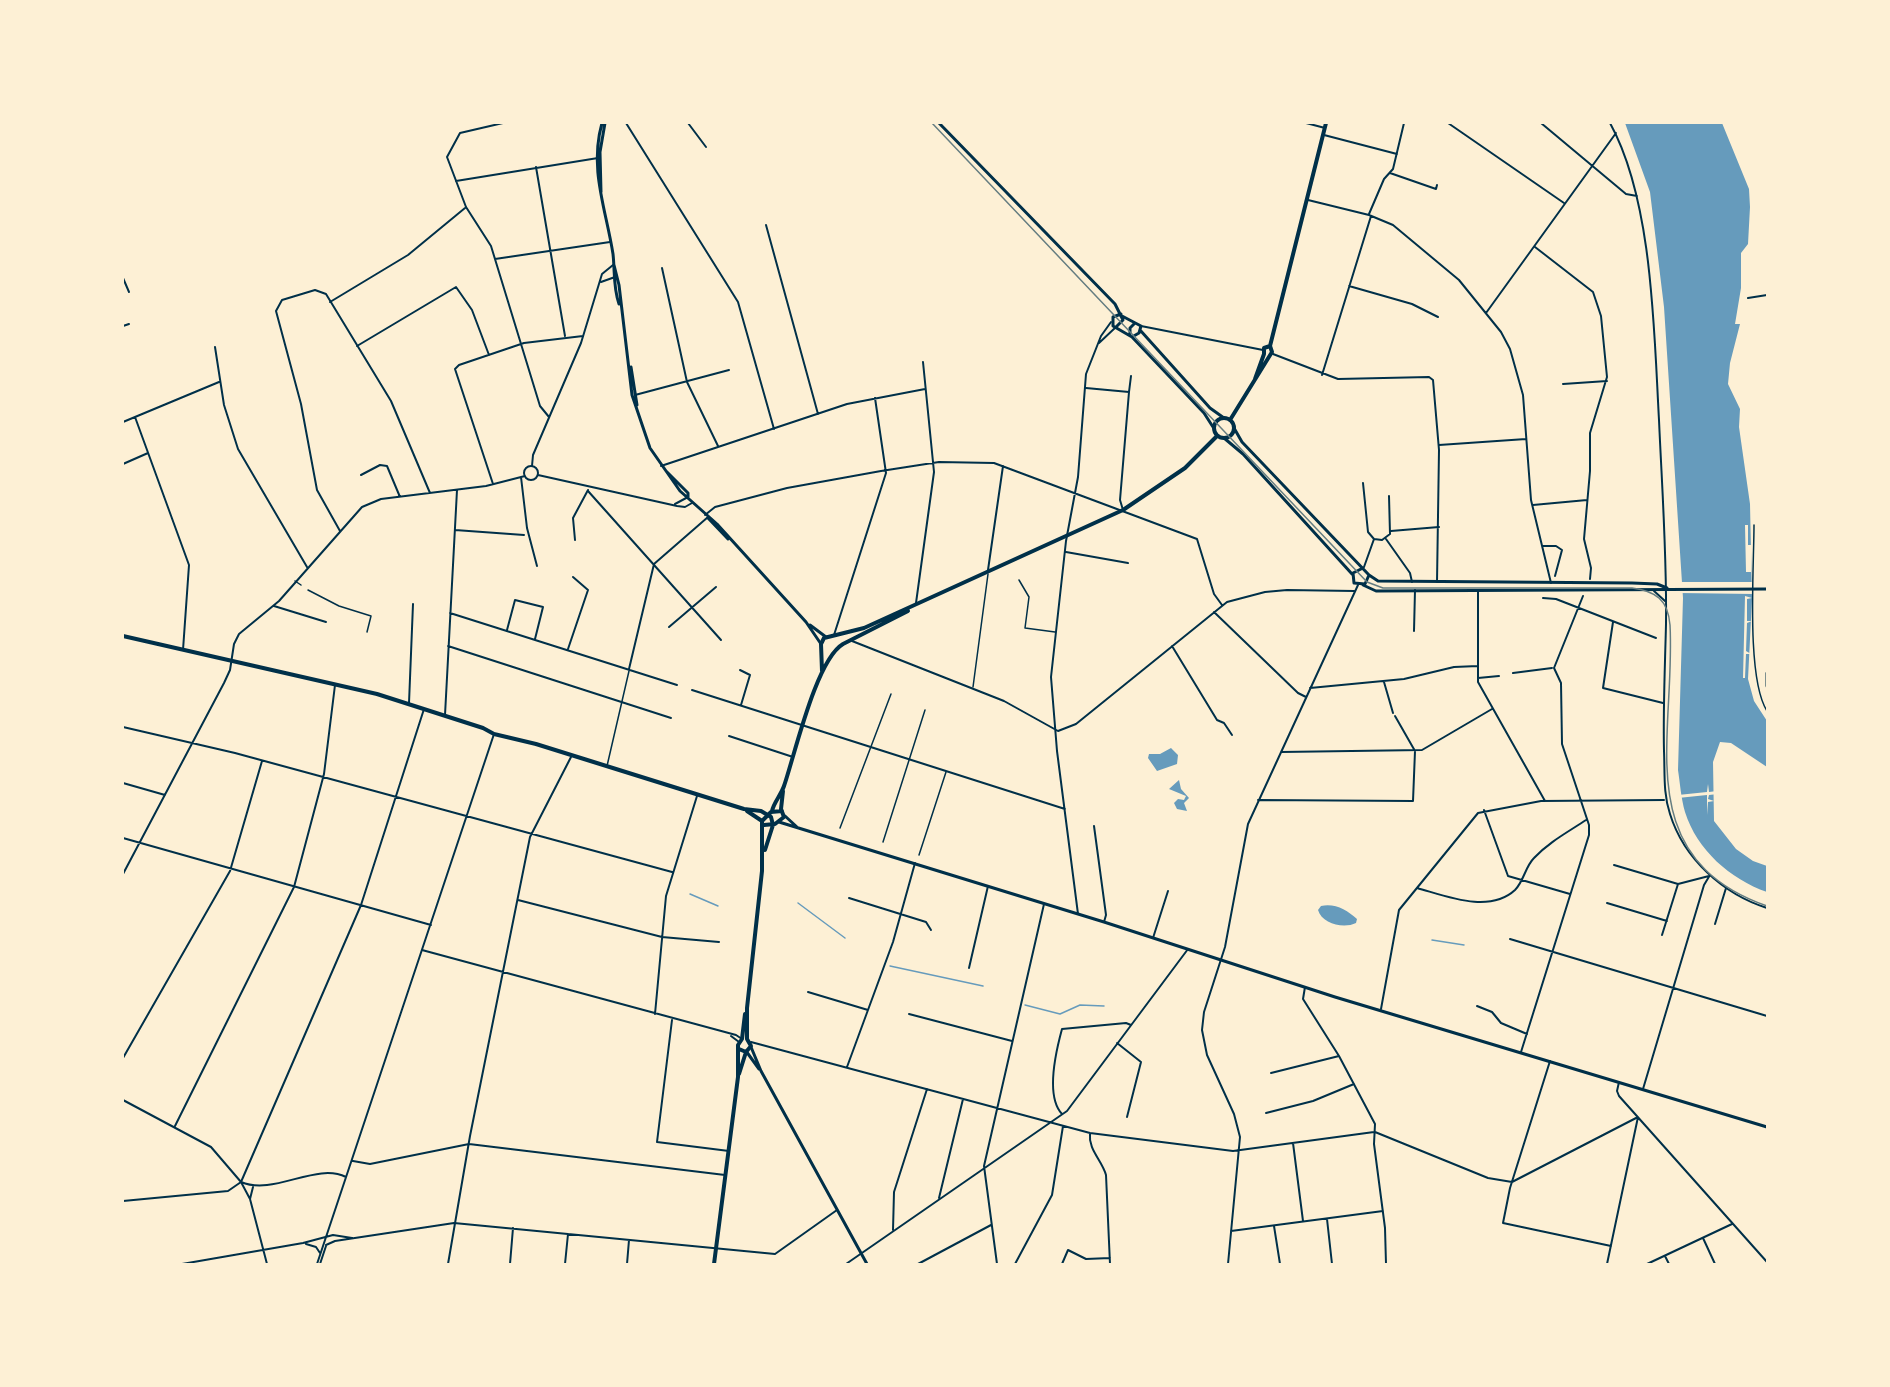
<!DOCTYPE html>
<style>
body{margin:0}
#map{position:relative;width:1890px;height:1387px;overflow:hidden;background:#fdf0d5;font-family:"DM Sans",sans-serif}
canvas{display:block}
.frame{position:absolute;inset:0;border:124px solid #fdf0d5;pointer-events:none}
</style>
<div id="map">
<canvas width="1890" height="1387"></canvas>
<div class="frame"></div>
</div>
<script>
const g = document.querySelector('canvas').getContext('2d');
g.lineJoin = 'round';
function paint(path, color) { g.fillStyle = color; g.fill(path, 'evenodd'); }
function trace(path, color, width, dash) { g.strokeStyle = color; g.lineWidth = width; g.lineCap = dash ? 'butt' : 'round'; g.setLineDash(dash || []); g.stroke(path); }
paint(new Path2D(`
 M1625,123H1722L1749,189L1750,207L1748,244L1741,253V288L1735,324H1740L1730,363L1728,384L1740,409L1739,427L1750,504L1752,599L1748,679L1754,701L1767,721V767L1731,743L1720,742L1713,762L1714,821L1736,849L1753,861L1767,866V892C1730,879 1697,850 1685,812C1681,798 1680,783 1678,770L1683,598L1664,307L1650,192Z
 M1171,748L1178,755L1177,764L1157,771L1148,758L1149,754H1160Z
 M1179,780L1181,789L1189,798L1184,803L1187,811L1177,809L1174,803L1178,799L1184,800L1186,796L1169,789Z
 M1321,906C1335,903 1347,910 1357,919L1356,923C1344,929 1322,924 1318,910Z`), '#669bbc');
paint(new Path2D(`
 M1745,525H1748V545H1751V572H1746Z
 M1679,582H1754V594L1679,593Z
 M1745,596L1752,598L1747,599V621H1752L1747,623L1746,651L1751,654H1746L1745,678H1743Z
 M1708,784L1709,792L1717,791L1718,794L1709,795L1708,799L1714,801L1708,802L1707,815V795L1678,798V795L1707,792Z`), '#fdf0d5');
trace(new Path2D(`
 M690,894L718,906
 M798,903L845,938
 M1432,940L1464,945
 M890,966L983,986
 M1025,1005L1060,1014L1080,1005L1104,1006`), '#669bbc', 1.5);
trace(new Path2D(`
 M1754,525C1754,568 1746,678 1767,711
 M1019,580L1029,597L1025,628L1055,632
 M295,581L301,585
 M308,590L339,606L371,616L367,632
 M973,687L988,574
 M607,766L629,671
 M840,828L891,694
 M883,842L925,710
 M919,855L946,772`), '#003049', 1.5);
trace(new Path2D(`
 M503,123L460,133L447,157L466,207L491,246L540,406L549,417
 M626,123L738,302L774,429
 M688,123L706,147
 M1306,123L1325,128
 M1448,123L1564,203
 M1541,123L1626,194L1637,196
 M1610,123C1653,201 1654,332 1659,420C1662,488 1667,556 1666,624C1665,667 1663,709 1664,751C1665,773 1663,793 1670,814C1684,859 1723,894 1767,908
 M1324,135L1397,154
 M536,167L565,336
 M1390,173L1436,189L1437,185
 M456,181L598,158
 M1308,200L1369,215L1393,225L1459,280L1501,332L1510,349L1523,395L1531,500L1551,583
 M1369,214L1384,179L1393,169L1404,123
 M766,225L818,414
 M1535,247L1593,292L1601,316L1607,377L1590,433V471L1584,539L1591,568L1590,579
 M495,259L610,242
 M662,268L687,382L718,446
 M123,278L129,292
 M601,282L615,277
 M1349,286L1412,304L1438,317
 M1748,298L1767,295
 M330,302L408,255L465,208
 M1486,313L1616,133
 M123,326L129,324
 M1141,326L1263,350
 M1099,343L1116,327
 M357,346L456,287L472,310L489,355
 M215,347L224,405L238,449L307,567
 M1273,354L1338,379L1429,377L1433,380L1439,450L1437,582
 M1322,375L1371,216
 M1563,384L1607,381
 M1086,388L1129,392L1120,500L1123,510
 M1129,392L1131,376
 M635,395L729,370
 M135,417L189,565L183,650
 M123,422L219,382
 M1439,445L1526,439
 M123,464L148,453
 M532,466L533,455L581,343L602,274L613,265
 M661,466L847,404L925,389
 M524 473a7 7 0 1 1 14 0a7 7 0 1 1-14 0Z
 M361,475L380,465L387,466L400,497
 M538,475L677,506L685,507L692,503
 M521,477L527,528L537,566
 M1363,483L1368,532L1374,539
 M493,484L455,369L459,365L524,343L583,336
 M588,491L721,640
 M675,504L688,497
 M1533,505L1587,500
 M705,515L715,507L787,488L881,471L939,462L994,463L1197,539L1214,594L1222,605
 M455,530L524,535
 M340,531L317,490L301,404L276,311L282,300L315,290L326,294L391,401L430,493
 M1391,531L1439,527
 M1374,539L1382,540L1390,534L1389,496
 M1386,539L1410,573L1412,582
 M575,540L573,518L588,490
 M1542,546H1556L1562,550L1555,576
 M1066,552L1128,563
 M1364,567L1374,539
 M988,570L1003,466
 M1478,591V682L1545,801
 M1654,591L1665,601
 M1543,598L1556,599L1656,638
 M916,603L934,472L923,362
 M274,606L326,622
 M1214,612L1298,693L1306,697
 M450,613L677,685
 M1613,622L1603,688L1663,703
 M669,627L716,587
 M507,630L515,600L543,607L535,639
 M1414,631L1415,590
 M834,635L886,473L875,398
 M852,641L1004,701L1058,731L1076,724L1227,602L1265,592L1287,590L1354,591
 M448,646L671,718
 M1172,646L1217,720L1224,723L1232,735
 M568,649L588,590L573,577
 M1554,668L1583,596
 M629,669L654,564L708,517
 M740,670L750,675L741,705
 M1513,673L1552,668
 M1478,678L1499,676
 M1384,682L1393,713
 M1310,688L1404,679L1454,667L1478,666
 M692,690L1065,809
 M409,703L413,604
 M445,715L457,490
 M123,727L235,753L672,872
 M729,736L793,757
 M1281,752L1422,750L1492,709
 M123,783L165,795
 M1258,800L1413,801L1415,751L1395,716
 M1484,810L1508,876L1570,894
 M1094,826L1106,915L1104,922
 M123,838L431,925
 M1614,865L1678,884L1709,876
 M123,874L224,683L230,670L234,644L239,634L279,601L362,507L381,499L486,486L525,476
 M1417,888C1446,896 1489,914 1515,890C1524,881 1525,867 1534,858C1549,842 1568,832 1586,820
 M849,898L926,922L931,930
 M518,900L662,937L719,942
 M1607,903L1667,921
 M1078,914L1057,751L1051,677L1066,541L1078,477L1086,374L1101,336L1111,322
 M1715,924L1726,888
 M1662,935L1678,884
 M1153,938L1168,891
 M1510,939L1767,1016
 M422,950L736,1035L742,1039
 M969,968L988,886
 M1305,987L1303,999L1339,1056L1375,1124L1374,1144L1385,1228L1386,1264
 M808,992L868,1010
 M1477,1006L1492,1012L1501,1023L1527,1034
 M1381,1009L1399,910L1478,813L1541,801L1664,800
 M655,1014L666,896L697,796
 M909,1014L1012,1041
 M672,1020L657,1142L729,1151
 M731,1036L739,1042
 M751,1042L1090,1133L1233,1151L1374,1132
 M1117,1043L1141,1062L1127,1117
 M1521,1052L1589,835V825L1562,744L1561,683L1554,668
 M123,1058L230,871L262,761
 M1550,1061L1510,1188L1503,1223L1611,1246
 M847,1067L893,942L915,863
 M1271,1073L1339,1056
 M1619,1082L1617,1091L1619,1096L1767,1262
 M1643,1089L1704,885L1710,875
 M123,1100L211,1147L241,1182L250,1199L267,1264
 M1266,1113L1313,1101L1354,1084
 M1062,1114C1045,1096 1056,1051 1062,1029L1126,1023L1131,1025
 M175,1126L294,887L324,774L335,685
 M1375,1132L1488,1178L1512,1182L1638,1117
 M1090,1133C1088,1150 1102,1160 1106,1175L1110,1264
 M1293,1143L1303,1221
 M353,1161L370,1164L469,1144L725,1175
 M241,1182L361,905L424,709
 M241,1182C274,1196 316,1162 346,1177
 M939,1198L963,1099
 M250,1199L253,1187
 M123,1201L228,1191L241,1182
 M1327,1219L1332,1264
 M1274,1226L1280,1264
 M893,1230L894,1192L927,1089
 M1231,1231L1383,1211
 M1703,1238L1715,1264
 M306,1244L316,1247L320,1253
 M326,1245L335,1241L454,1223L775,1254L837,1210
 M1665,1256L1669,1264
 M182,1264L303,1243L333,1235L352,1238
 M317,1264L494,734
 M320,1264L326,1246
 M448,1264L470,1136L530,837L571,757
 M510,1264L513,1228
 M565,1264L568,1234
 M627,1264L629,1240
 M846,1264L1067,1111L1188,949
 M918,1264L991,1225
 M997,1264L984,1166L1044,904
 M1015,1264L1052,1195L1063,1126
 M1062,1264L1068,1250L1086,1259L1110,1258
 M1228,1264L1240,1137L1234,1114L1207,1055L1202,1030L1204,1012L1225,947L1248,824L1358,585
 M1607,1264L1638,1117
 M1647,1264L1732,1224`), '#003049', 2);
trace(new Path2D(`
 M939,123L1115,304L1123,320L1116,327
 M1121,314L1113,317V326L1132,337L1204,413L1213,427
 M1122,316L1141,326L1139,333L1132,337
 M1140,330L1210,408L1224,418
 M1130,334V328L1135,323
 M1234,428L1242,442L1369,575L1378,581L1632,583L1657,584L1667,588
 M1224,438L1243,454L1352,574
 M1363,568L1353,573L1354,583L1365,584L1369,575
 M1363,585L1376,591L1767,589
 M1767,673V686
 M751,1047L761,1071L867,1264
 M746,1051L759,1069`), '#003049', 3);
trace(new Path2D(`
 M602,123C589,169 606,209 613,254C615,272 613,287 619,304
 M601,192L600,152L605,123
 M614,265L619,285L632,395L650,448L680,491L717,524L806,622L821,644
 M631,367L637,405
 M666,471L688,493V497
 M708,518L728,539
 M810,625L826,637
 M785,816L798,828
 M779,822L1104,922L1335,997L1767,1127`), '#003049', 3);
trace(new Path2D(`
 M1270,346L1326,123
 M1264,354V348L1270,346
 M1255,379L1264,354
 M1214 428a10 10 0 1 1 20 0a10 10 0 1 1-20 0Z
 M1230,420L1272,352L1270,346
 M123,636L377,694L483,728L494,734L536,744L744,809L761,811L771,817L773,825
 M822,671L821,644L824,638L864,628L1123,510L1185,468L1217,436
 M747,811L762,821
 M772,811C774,802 781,795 784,786C795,754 816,660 843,644L908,611
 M762,821L771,812L782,811
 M764,825L775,824L784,817L781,809L783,791
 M765,850L773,825
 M742,1039L745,1014
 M739,1049L746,1052L751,1046L747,1039V1008L762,871V821
 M739,1074L746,1052
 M714,1264L738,1077V1045L742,1039`), '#003049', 4);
trace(new Path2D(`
 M932,123L1367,582L1383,588H1632C1656,591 1668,600 1670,625C1676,735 1628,857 1767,906`), '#657d81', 1.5);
</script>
